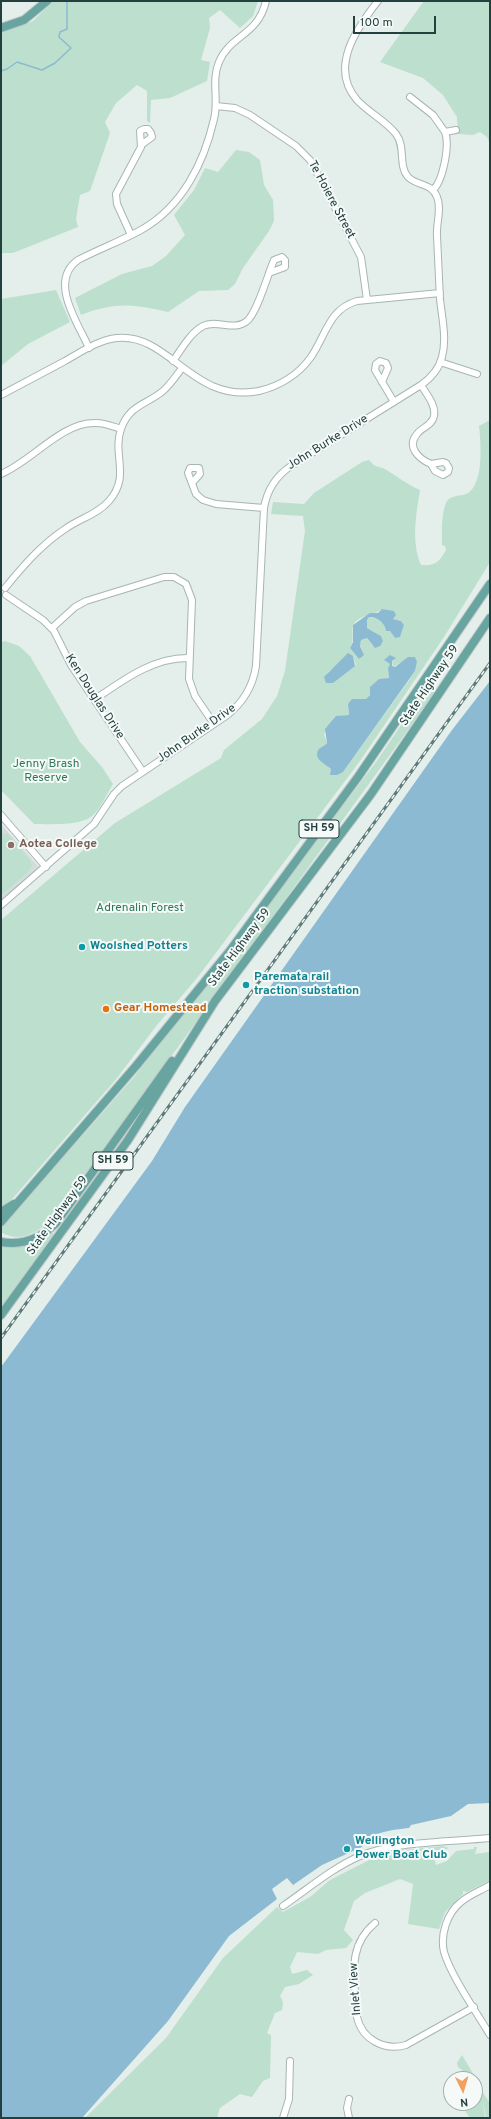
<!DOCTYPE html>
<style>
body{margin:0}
#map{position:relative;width:491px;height:2119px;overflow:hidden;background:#e4eeeb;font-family:Overpass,sans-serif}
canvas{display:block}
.frame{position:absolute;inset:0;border:2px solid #23403e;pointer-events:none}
.north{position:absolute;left:443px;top:2071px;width:40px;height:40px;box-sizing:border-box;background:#f5faf9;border:1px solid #a1b0ae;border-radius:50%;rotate:175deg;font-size:11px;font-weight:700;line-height:16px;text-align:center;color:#23403e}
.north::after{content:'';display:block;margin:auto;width:14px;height:18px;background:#f39f5d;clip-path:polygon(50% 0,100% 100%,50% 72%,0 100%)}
.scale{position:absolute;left:353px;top:16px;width:83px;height:18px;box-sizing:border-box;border:2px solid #23403e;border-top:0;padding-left:5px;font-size:12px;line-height:14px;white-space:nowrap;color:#23403e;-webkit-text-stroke:3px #f5faf9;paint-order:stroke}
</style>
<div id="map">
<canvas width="491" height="2119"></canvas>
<div class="frame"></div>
<div class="north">N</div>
<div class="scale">100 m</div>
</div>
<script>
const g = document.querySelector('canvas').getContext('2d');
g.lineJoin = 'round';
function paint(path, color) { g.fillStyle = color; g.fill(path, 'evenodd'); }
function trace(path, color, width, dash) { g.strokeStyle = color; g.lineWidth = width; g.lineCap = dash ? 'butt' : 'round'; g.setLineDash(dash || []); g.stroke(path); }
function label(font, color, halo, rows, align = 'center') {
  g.font = font + ' Overpass,sans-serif'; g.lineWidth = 4; g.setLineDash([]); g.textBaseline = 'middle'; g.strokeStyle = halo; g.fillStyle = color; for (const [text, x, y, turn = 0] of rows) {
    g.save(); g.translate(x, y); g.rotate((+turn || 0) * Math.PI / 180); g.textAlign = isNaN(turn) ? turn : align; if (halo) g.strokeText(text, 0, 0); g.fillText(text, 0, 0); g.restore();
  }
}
paint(new Path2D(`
 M1,824L39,867L1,901Z`), '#d2dedb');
paint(new Path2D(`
 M53,1H258L253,16L240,28L220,10L209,18L210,28L201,60L210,62L207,81L170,98L151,100L150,123L147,121V91L137,85L116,103L105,122L110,133L90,191L80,195L76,219L78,227L13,253H1V33L33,21Z
 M424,1H490V144L487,137L480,132L473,135L458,134L457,117L443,95L423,78L380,62Z
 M236,150L249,152L260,160L264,185L273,200L274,221L269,231L243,268L235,284L228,290L199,291L168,312C133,304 115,302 81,315L75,298L122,274L152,266L166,256L185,235L174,215L194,190L205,168L218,172Z
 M56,290L70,322L28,344L1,366V299Z
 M490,420V562L444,637L360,761L197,978L157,1025L117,1078L14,1197L1,1209V920L115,823L221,758L224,750L262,719L277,696L285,671L305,531L303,516L271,514L273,502L304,504L314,493L362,462L369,460C377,469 376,465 385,469C397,476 406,484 420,490C416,515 411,542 421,565C436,566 439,562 446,550L445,546L442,545C442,532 441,515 446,503C450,494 462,497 468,493C484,483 481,442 479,426ZM382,609L395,612L393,619L401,621L404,625L401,634L395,638C391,631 380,616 369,617L367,620V628L381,636L383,641L380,644L372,645L367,638L361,640L360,645L363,653L359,659L350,648C355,638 351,635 353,626C355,616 376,615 382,609ZM353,656L356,665L327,673L341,662ZM384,660H395L392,661L393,667L405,660L417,662L415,671L410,679L343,772L331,775V769L318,757L322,747L327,743L324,734L341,716L349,715L348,707L352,699H366L370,695V689L377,681L389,678L388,668L390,664Z
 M5,641L19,646L30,656L80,742L102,767L113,784C107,793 100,810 92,816C81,826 48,824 34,824L1,790V642Z
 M429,684L437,690L91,1167C72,1192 38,1255 1,1232V1228L134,1077L320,836L376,762Z
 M1,831L5,835L7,833L30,860L32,865L28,872L1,895Z
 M52,1233L55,1235L1,1311V1245C24,1247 33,1248 52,1233Z
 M443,1846L449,1848L433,1854L436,1865L447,1861L456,1851L474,1849V1847H477L475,1854L490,1852V1880L467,1892L463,1891V1894L445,1912L439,1929L408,1924L413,1884L400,1879L365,1893L354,1901L344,1930L353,1940L346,1948L326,1950L318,1954L297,1952L290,1967L292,1974L307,1970L313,1975L299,1984L285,1987L280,1996L283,2002L282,2010L275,2013L267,2033L271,2035L270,2078L263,2081L252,2097L240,2094L220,2108L217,2118H85L166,2038L223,1958L277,1907L283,1912L310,1897L330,1880L385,1852Z
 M462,2055L481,2087L485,2118H470L466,2112L465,2103H475V2079H468L466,2073L458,2067L457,2063Z
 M481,2090L490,2103V2118H486Z`), '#bddfcd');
paint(new Path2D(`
 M382,609L394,611L396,615L393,619L401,621L404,625L400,637L395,638L390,631H386C386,624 377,616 369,617L367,620V628L381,636L383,641L380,646L375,648L367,638L361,640L360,646L364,655L359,659L350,648L353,642V625L370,613H378Z
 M348,653L353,656L355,666L333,683H326L324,677Z
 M390,655L396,658L392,661V666L395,667L408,657H415L417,662L415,671L343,772L337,775H330L331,769C326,764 312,759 319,749C321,747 324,746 327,743L325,729L336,716L349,715L348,704L352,699H366L370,695V687L379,679L389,678L388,668L390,664L384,660Z
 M490,681V1803L468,1804L451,1816L411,1825L409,1828C393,1830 371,1831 362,1847L322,1865L293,1885L287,1878L272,1889L277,1899L229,1936L168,2021L82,2118H1V1367L152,1161L185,1107L452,730Z`), '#8cbad3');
trace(new Path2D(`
 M1,71L7,69L17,62L42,70L55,63L71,48L59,37L60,32L67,29V1`), '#8cbad3', 1.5);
const minor = new Path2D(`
 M410,97L433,115L445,132
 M216,106L235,108L250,115L296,146L310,160L361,257L367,300
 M433,190C443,181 450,145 445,132L456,130
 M131,235L117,204L116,194L141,147L140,131L144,129H148L151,133L152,137L141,145
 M89,348C78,323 48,281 78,260C99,249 121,241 141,230C182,207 204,163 214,119C219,100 211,80 219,62C230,35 258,36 266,1
 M173,361C181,350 190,333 203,326C217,319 234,332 247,321C257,313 268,274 274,260L282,257L285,260V267L269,273
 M440,362L477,374
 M382,382L388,368L386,363L380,361L376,364L375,370L394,402
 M421,385C427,395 436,405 434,416C432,426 422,427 417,434C406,447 419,459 431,464
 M1,395C22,384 44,372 65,361C81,352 98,340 117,338C170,333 192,404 259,391C280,386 299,374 311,357C326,335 329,309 357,301L440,293
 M443,462L446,463L449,468L448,472L443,475L435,471L431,464Z
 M1,474C31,462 61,423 94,423C103,422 112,426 121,429
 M192,483L200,474L199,468H190L188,473L196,494L203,500L216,504L264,508
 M5,588C23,566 41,545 65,529C79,519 98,514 109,501C131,476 112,455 121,429C129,405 146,405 163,391C170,385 176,376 182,368
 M6,595L43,620L54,631L71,665L143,772
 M52,628L75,607L86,601L164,577H174L186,584L192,600L189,679L195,696L214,724
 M94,700C122,681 153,657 189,658
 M1,815L46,867
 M1,905L94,824L114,794L122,786L226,716C243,703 253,686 256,666L264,508C267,490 276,476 291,466L421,385C431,378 439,369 442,357C447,339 442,318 440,299C439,278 438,257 437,236C436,224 442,208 437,197C432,183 417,186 408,177C398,166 406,147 396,134C386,121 369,113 357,100C329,68 356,29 378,1
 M490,1885C480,1891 469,1895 461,1902C447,1913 440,1935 444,1952C451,1976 477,2013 490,2035
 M283,1906C308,1889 332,1868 360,1856C397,1841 450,1842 490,1838
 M375,1923C352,1942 353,1966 355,1992C356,2000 356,2009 357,2017C362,2040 385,2051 406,2045L474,2007
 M283,2118L289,2099L290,2061
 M349,2118L347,2108L349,2099`);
const major = new Path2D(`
 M1,28L24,20L47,1
 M1,1212L14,1204
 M1,1222L136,1066L229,952L358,777L490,584
 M1,1242C23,1246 41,1238 56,1223L172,1061
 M1,1315L128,1140L215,1001L371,794L490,618`);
trace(minor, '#a6b6b4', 8);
trace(major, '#c1cac9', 10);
trace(minor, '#fff', 6);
trace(major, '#68a4a0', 8);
const rail = new Path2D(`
 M1,1338L490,663`);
trace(rail, '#5e7b79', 3);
trace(rail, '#f5faf9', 1.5, [4.5]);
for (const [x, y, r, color] of [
 [11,845,4,"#8d6e63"],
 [82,947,4,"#0f9aa8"],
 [246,985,4,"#0f9aa8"],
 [106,1009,4,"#e8710a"],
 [347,1849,4,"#0f9aa8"]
]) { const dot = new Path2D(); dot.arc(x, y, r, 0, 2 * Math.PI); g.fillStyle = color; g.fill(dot); trace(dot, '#f5faf9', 1.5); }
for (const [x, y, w] of [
 [319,829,40],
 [113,1161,40]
]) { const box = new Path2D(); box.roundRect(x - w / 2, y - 9, w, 18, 3); g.fillStyle = '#f5faf9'; g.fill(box); trace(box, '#23403e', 1); }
label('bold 11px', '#23403e', null, [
 ["SH 59",319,829],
 ["SH 59",113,1161]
]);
label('12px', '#23403e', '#f5faf9', [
 ["Te Hoiere Street",331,200,62],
 ["John Burke Drive",328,443,-32],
 ["State Highway 59",430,686,-56],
 ["Ken Douglas Drive",94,697,57],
 ["John Burke Drive",197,734,-35],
 ["State Highway 59",240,948,-53],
 ["State Highway 59",58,1216,-54],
 ["Inlet View",356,1989,-94]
]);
label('12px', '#2d7858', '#f5faf9', [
 ["Jenny Brash",46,765],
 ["Reserve",46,779],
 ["Adrenalin Forest",140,909]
]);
label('bold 12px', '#785e54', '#f5faf9', [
 ["Aotea College",19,845]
], 'left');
label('bold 12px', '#0d838f', '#f5faf9', [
 ["Woolshed Potters",90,947],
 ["Paremata rail",254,978],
 ["traction substation",254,992],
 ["Wellington",355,1842],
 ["Power Boat Club",355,1856]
], 'left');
label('bold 12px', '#c56008', '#f5faf9', [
 ["Gear Homestead",114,1009]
], 'left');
</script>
